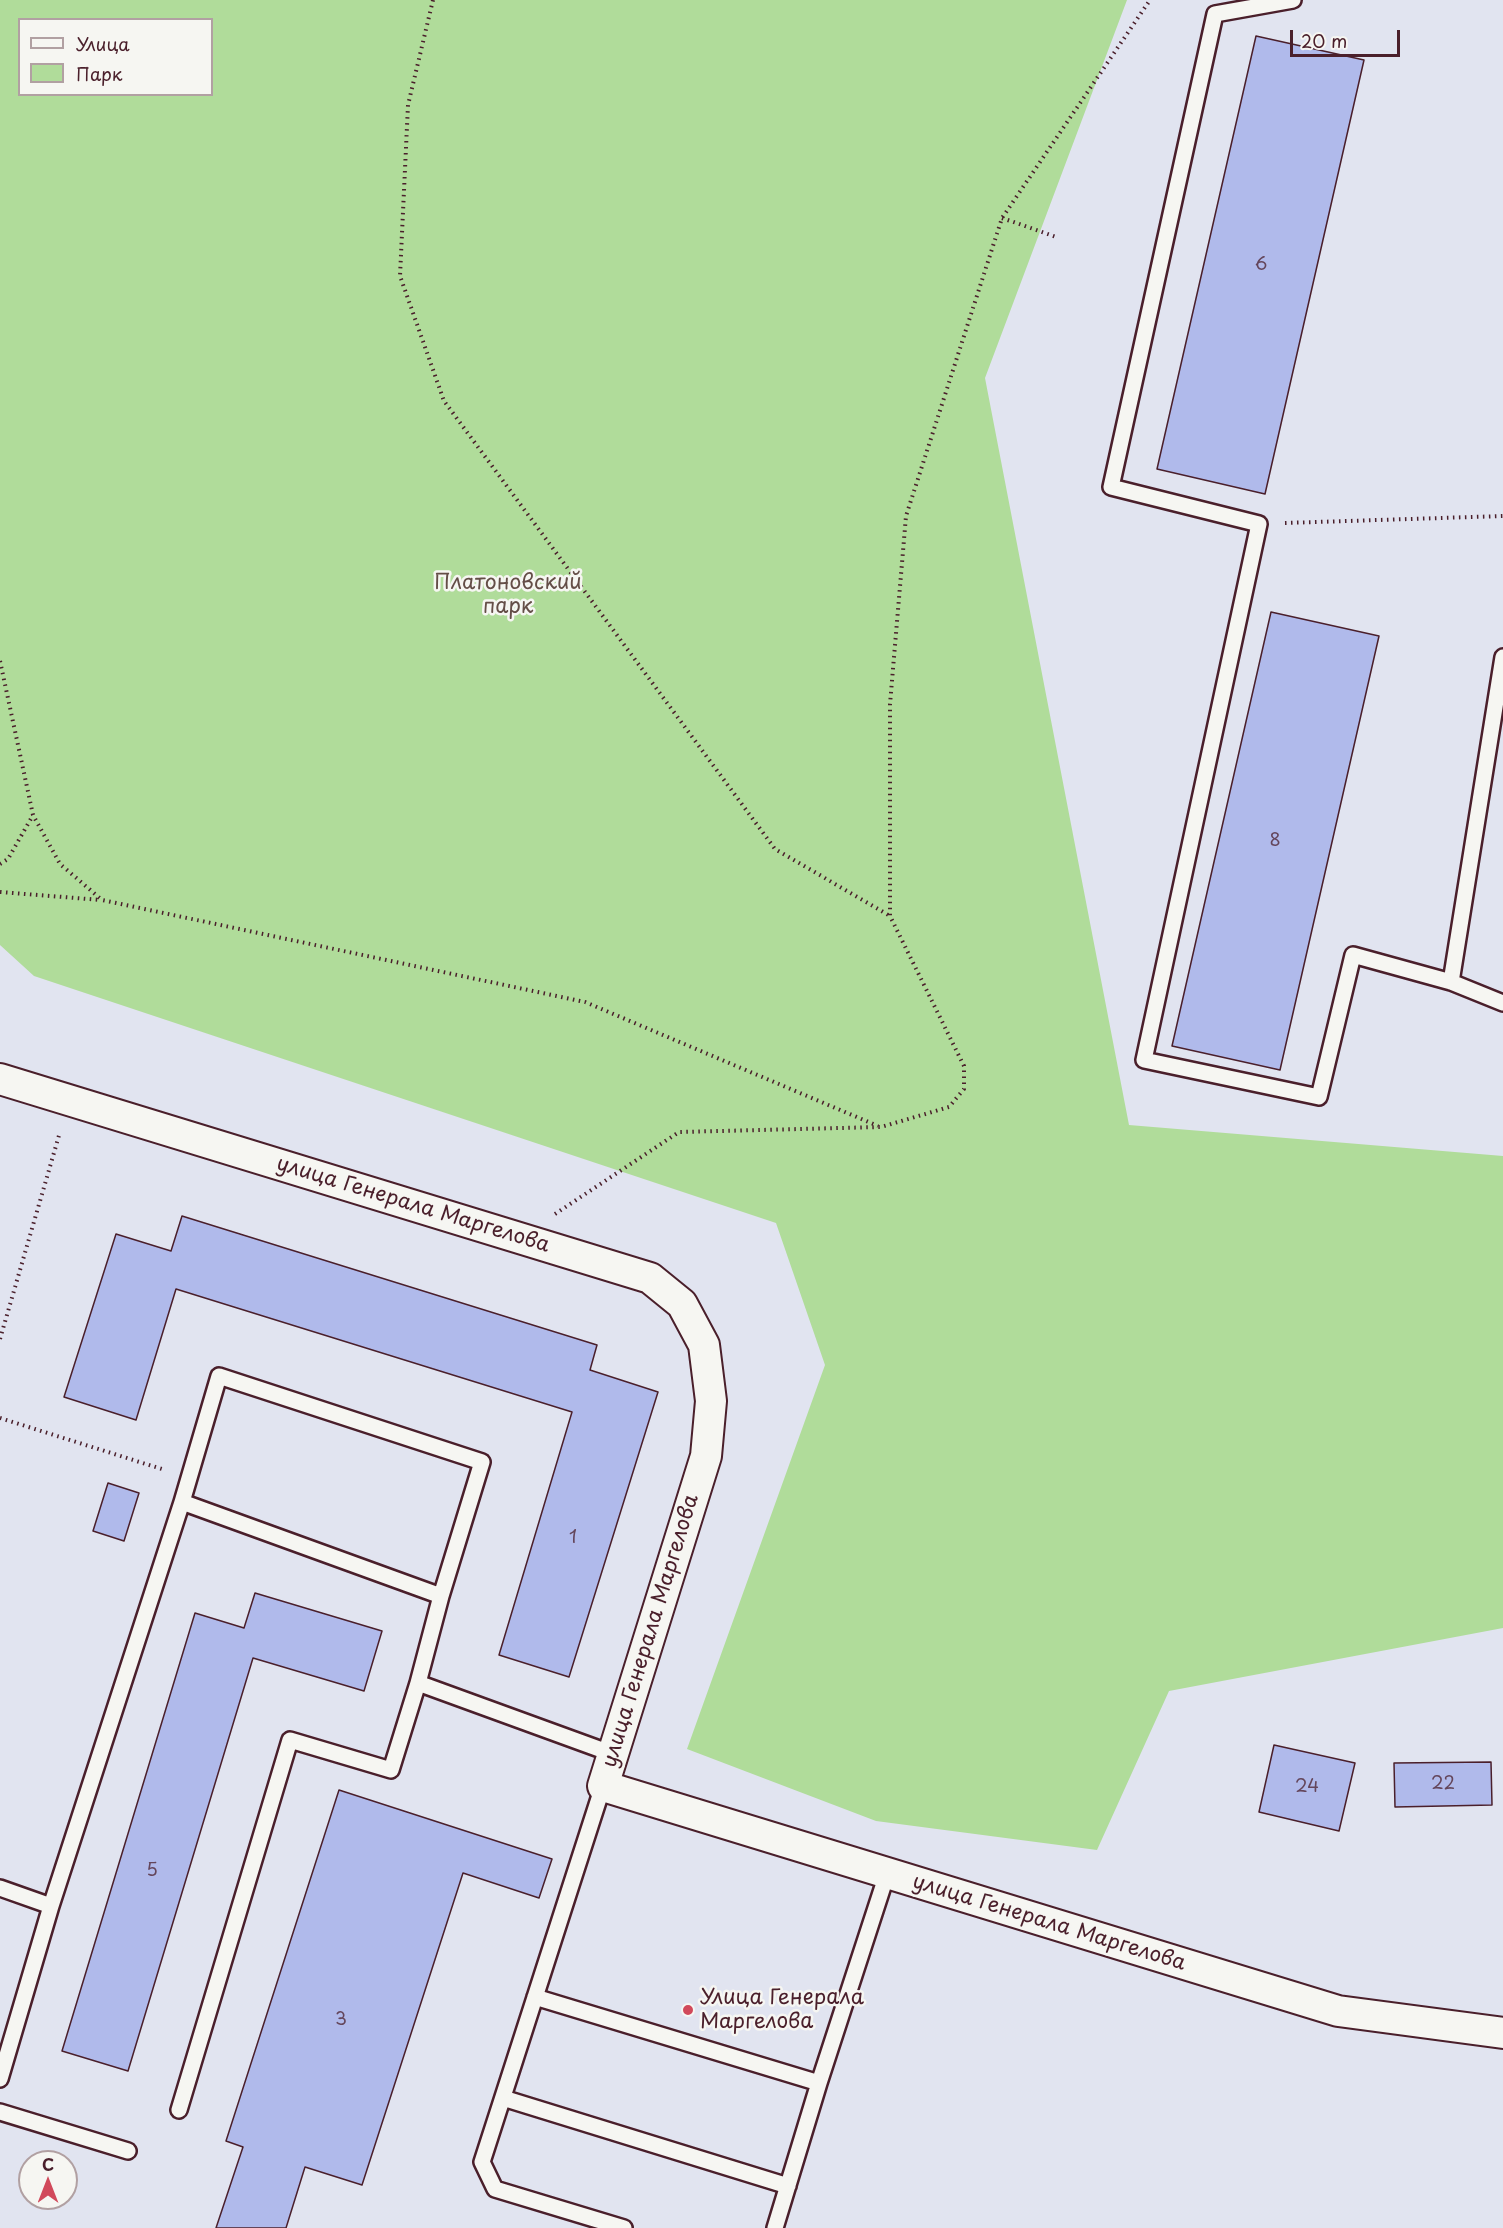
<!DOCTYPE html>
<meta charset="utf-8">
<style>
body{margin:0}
#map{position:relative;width:1503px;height:2228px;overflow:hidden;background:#e1e4f0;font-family:"Playpen Sans",sans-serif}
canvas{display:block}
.legend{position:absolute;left:18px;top:18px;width:195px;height:78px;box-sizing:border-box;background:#f6f6f2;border:2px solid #b1a0a2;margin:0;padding:8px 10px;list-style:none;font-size:18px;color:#4a1f2b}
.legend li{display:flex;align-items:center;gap:12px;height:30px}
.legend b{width:30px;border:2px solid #b1a0a2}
.north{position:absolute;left:18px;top:2150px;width:60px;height:60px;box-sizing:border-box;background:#f6f6f2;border:2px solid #b1a0a2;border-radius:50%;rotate:0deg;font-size:16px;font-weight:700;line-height:24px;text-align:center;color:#4a1f2b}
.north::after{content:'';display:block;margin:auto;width:21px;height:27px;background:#d1495b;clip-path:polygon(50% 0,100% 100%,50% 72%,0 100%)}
.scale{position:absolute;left:1290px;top:30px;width:110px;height:27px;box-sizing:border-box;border:3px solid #4a1f2b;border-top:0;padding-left:8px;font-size:18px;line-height:21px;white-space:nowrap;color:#4a1f2b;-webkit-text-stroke:4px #f6f6f2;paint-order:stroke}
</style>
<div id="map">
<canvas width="1503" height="2228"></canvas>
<ul class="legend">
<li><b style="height:8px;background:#f6f6f2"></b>Улица</li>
<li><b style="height:16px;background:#b0dc9a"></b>Парк</li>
</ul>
<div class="north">С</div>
<div class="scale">20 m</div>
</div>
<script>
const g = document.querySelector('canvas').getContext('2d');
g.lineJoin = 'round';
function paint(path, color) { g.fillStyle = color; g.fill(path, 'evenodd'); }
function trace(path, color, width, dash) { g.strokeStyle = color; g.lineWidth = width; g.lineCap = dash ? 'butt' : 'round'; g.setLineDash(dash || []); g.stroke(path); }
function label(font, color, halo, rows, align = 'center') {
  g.font = font + ' "Playpen Sans",sans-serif'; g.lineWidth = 5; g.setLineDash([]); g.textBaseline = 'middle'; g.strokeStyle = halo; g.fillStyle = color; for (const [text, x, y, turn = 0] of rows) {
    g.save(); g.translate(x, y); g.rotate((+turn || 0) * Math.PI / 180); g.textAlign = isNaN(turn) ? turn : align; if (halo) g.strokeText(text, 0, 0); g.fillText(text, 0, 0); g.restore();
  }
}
paint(new Path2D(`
 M0,0H1127L985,378L1129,1125L1503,1156V1628L1169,1691L1097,1850L876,1821L687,1749L825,1365L776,1223L34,976L0,945ZM20,20H212V94H20Z`), '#b0dc9a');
const building = new Path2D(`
 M1256,36L1364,60L1265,494L1157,469Z
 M1271,612L1379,636L1280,1070L1172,1046Z
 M182,1216L597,1345L590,1370L658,1392L569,1677L499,1655L572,1412L176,1289L136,1420L64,1397L116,1234L171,1251Z
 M108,1483L139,1493L124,1541L93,1531Z
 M255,1593L382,1631L364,1691L253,1658L128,2071L62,2051L195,1613L244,1628Z
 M1274,1745L1355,1763L1339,1831L1259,1812Z
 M1491,1762L1492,1805L1395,1807L1394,1763Z
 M339,1790L552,1859L539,1898L463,1873L362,2185L305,2167L286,2228H216L243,2147L226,2141Z`);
paint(building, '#b0baeb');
trace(building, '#4a1f2b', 1.5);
const service = new Path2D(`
 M1293,0L1215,14L1111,487L1259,524L1144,1060L1319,1097L1353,955L1451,982L1503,1003
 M1451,982L1503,657
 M182,1502L219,1376L482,1462L441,1596
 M603,1786L482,2162L495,2189L624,2228
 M0,1888L51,1906L182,1502L441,1596L418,1683L613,1754
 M535,1997L819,2083
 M0,2079L51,1906
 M503,2098L788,2186
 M179,2110L290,1740L391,1770L418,1683
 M0,2112L128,2151
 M775,2228L819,2083L887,1874`);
const minor = new Path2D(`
 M0,1079L650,1278L682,1304L704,1345L711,1401L706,1456L603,1786L1338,2011L1503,2033`);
trace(service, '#4a1f2b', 20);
trace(minor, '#4a1f2b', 34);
trace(new Path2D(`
 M433,0L408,105L400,276L444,401L775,849L890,916
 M1002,218L1056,237
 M1285,523L1503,516
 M0,661L33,815L60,864L102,900L585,1002L878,1126
 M0,864L8,859L33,815
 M0,892L101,900
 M555,1214L679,1132L881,1127L949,1107L964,1089V1066L890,916V704L906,516L1002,218L1150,0
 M0,1339L60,1132
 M0,1418L165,1470`), '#4a1f2b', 4, [1.5, 4.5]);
trace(service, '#f6f6f2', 15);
trace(minor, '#f6f6f2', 30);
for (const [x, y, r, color] of [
 [688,2010,6,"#d1495b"]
]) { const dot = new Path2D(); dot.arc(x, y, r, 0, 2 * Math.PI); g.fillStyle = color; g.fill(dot); trace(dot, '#f6f6f2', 2); }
label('18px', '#64465b', null, [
 ["6",1261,265],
 ["8",1275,841],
 ["1",573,1538],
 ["22",1443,1784],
 ["24",1307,1787],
 ["5",152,1871],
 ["3",341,2020]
]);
label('21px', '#644e47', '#f6f6f2', [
 ["Платоновский",508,583],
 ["парк",508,607]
]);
label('21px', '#4a1f2b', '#f6f6f2', [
 ["улица Генерала Маргелова",413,1205,17],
 ["улица Генерала Маргелова",651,1631,-73],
 ["улица Генерала Маргелова",1049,1923,17]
]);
label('21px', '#4a1f2b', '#f6f6f2', [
 ["Улица Генерала",700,1998],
 ["Маргелова",700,2022]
], 'left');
</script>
